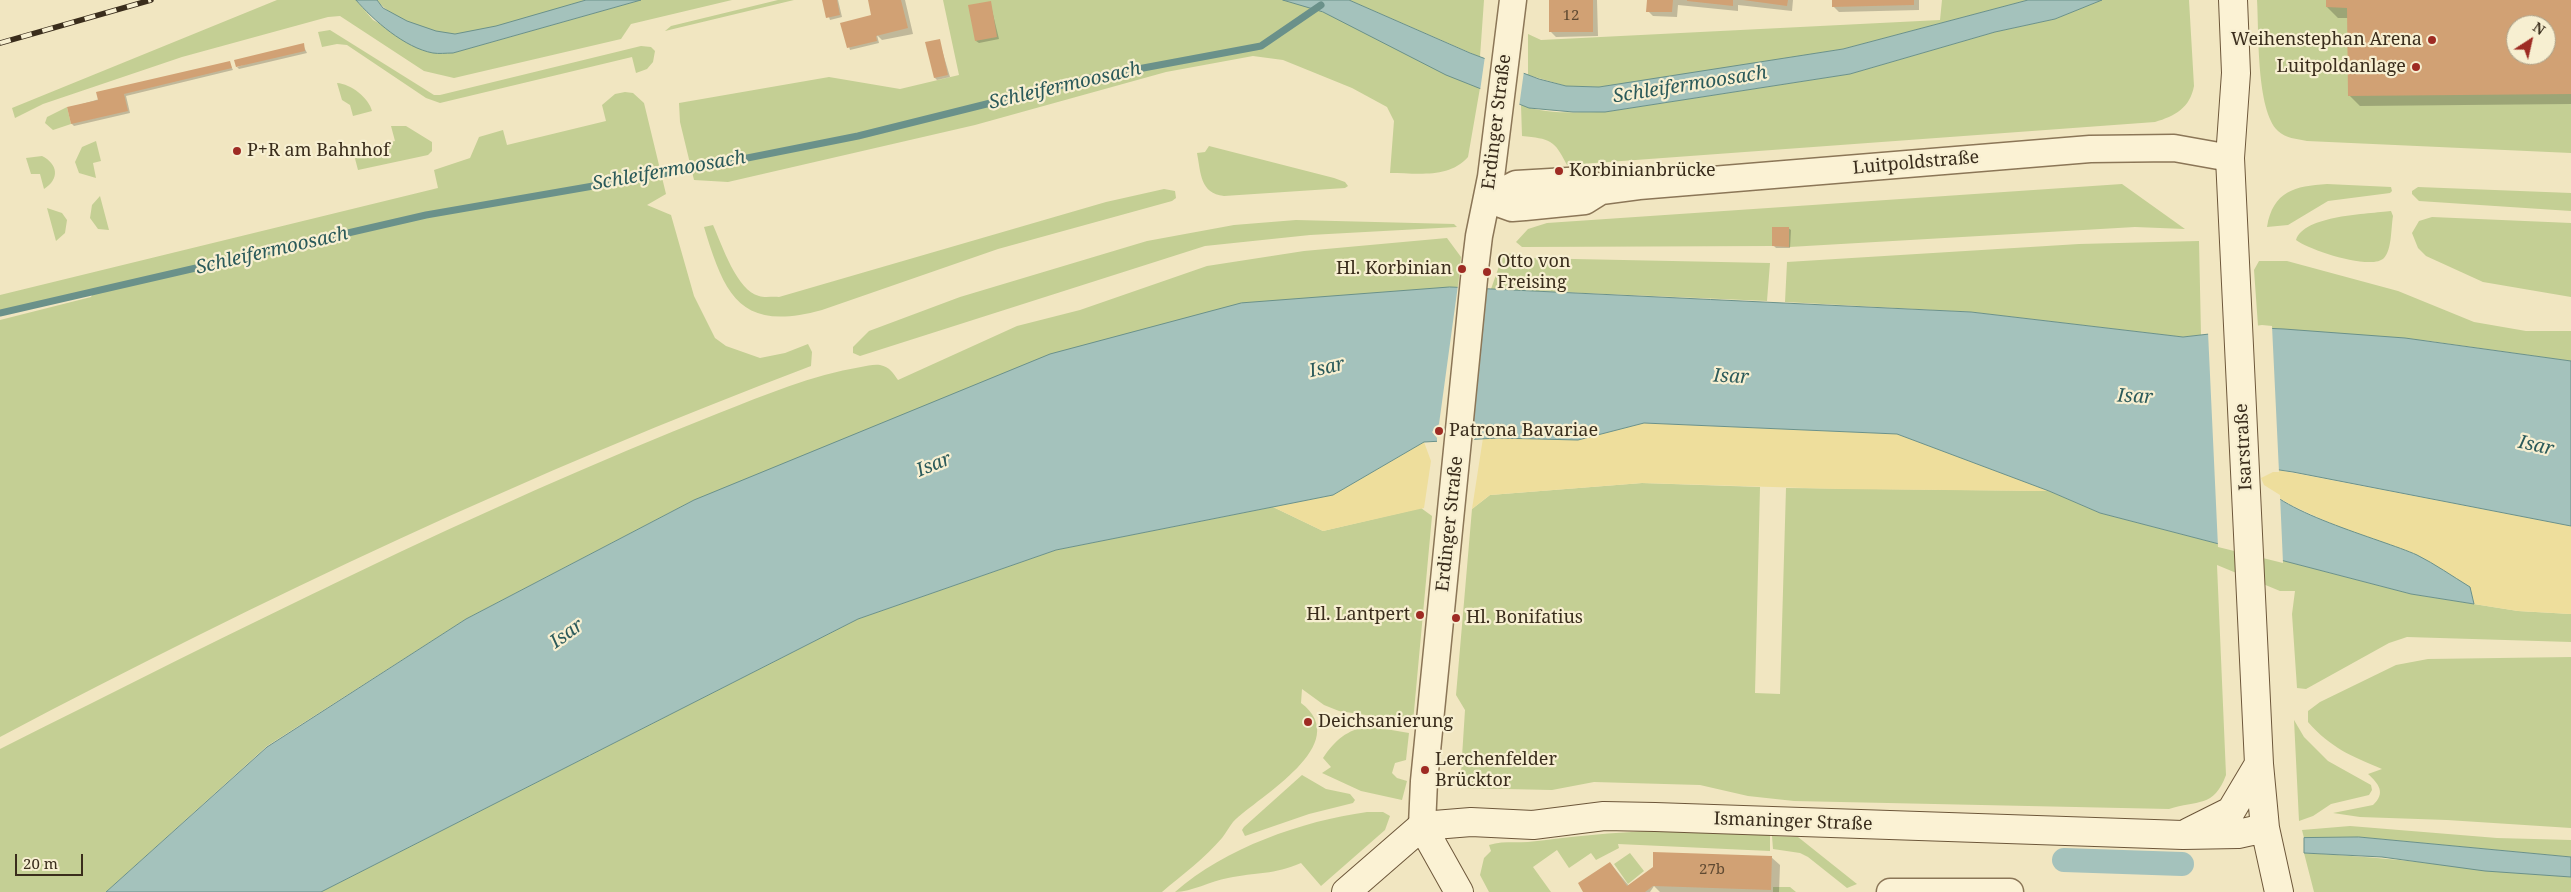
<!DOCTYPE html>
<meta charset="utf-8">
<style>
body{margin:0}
#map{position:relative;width:2571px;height:892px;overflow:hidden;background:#f1e6c1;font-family:"Noto Serif",serif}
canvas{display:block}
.north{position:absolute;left:2506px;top:15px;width:50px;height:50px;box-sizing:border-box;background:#f7efd1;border:1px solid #aba189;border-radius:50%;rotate:35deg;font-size:14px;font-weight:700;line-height:20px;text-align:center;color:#3a2d1c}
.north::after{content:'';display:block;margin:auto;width:18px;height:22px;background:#9e2b23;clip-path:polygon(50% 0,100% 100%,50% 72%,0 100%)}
.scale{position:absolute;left:15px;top:854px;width:68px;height:22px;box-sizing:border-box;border:2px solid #3a2d1c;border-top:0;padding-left:6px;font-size:15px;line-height:18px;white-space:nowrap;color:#3a2d1c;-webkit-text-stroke:4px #f7efd1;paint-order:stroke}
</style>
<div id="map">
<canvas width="2571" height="892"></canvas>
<div class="north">N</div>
<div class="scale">20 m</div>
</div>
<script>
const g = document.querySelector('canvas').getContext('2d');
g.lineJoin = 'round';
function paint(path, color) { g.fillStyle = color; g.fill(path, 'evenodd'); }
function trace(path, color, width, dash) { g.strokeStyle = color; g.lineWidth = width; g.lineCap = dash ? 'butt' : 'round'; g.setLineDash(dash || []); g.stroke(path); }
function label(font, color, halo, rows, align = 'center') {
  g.font = font + ' "Noto Serif",serif'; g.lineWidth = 4.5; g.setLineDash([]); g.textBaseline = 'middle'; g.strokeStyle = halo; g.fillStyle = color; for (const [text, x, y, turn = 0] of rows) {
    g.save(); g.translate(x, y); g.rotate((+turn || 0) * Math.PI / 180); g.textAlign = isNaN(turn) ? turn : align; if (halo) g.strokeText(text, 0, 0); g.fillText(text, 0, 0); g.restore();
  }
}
paint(new Path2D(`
 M277,0H356L373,20L432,53H453L641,0H732L631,24L621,39L454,78L424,71L340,16L328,17L182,57L43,104L15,118L12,108Z
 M377,0H586C550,11 492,32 456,34C433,35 390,18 377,0Z
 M778,0H794L665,31L671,26Z
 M943,0H1283C1353,15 1414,62 1480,88L1468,157C1449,179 1416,173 1390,173L1394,121L1387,107L1352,88L1283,60L1253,56L1166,72L975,125L728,182L694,180L680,122L679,103L829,77L900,89L959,75Z
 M1349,0H1484L1480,57Z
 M1942,0H2028L1843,49L1670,77L1599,87L1566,86L1528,75V34L1541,40L1940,20Z
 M2102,0H2189L2194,86C2190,108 2175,116 2155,122L1567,165C1554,139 1550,139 1522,136L1521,105C1546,115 1579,112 1605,112L1850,74L1995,32L2055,19Z
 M2257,0H2571V153L2307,141C2297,139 2285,138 2278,131C2256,110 2259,31 2257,0ZM2516,25H2546V55H2516Z
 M330,30L434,95H440L641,46L651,47L655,51L653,62L647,69L636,73L632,57L440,103L426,98L347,45L337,44L322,47L318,32Z
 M337,83C351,84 369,98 372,111L353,116L350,105L342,100Z
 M625,92L633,93L644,103L666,194L647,205L671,215L694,296L715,338L726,346L760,358L785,353L808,344L812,352L811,366C533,471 263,598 0,737V320L91,297L95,289L0,311V295L438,188L434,170L470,158L479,137L503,130L507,145L606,121L602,105L615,94Z
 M67,107L71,124L53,130L45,123L47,117Z
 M391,126H406L432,142V151L428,155L358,170L353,151L395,141Z
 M96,141L101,161L93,163L96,178L79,173L75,162L82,147Z
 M1209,146L1334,178L1345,182L1348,186L1345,188L1224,196C1200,193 1201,174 1197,153L1205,152Z
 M42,156C58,164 60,179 44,189L40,174H31L26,158Z
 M2122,184L2185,229L2135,227L1789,247V227H1772V246L1522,247L1516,242L1528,229L1547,223Z
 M2327,184L2391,187L2392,191L2390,193L2328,201L2288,225L2267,227C2273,191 2295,186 2327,184Z
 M2418,187L2571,193V211L2419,201L2412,194V191Z
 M1164,189L1175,191L1176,198L1172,201L998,249L822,310C741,332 725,297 704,227L713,225C722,245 737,291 759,296C765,298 773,296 779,297L1106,202Z
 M100,196L109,230L98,229L90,218L92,205Z
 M47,208L62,213L67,220L65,233L56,241Z
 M2391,211L2393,216C2391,227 2392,250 2384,258C2372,271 2309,250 2296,240C2304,215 2368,214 2391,211Z
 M2432,217L2571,223V297L2483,282L2426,256L2418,248L2412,233L2419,221Z
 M1296,220L1454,224L1457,227L1310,235L1205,246L860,356L853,353V347L869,331L960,297L1147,241L1234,225Z
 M1447,238L1461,257L1458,287H1450L694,500L466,619L267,746L106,892H0V749C236,631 473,510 719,413C765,395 812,375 861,367C867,366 874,364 880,365C890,367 893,373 898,380L1017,326L1080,310L1207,266L1304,251Z
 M2199,241L2201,335L2183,337L1971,312L1785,302L1787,262L2079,244Z
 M1513,253L1525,258L1770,263L1767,301L1491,289L1503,255Z
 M2259,261H2287L2398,291L2474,322L2526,331H2571V361L2429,341L2262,328L2258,326L2254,270Z
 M1642,483L1760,487L1755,693L1780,694L1786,488L2049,491L2100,513L2411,594L2518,611L2571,614V642L2407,637L2389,643L2306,689L2297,688L2292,614L2295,591H2280L2217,565L2226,775C2214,808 2197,800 2169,809L1794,801L1748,796L1700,785L1594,782L1552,790L1460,788L1465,710L1456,695L1472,509L1490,495Z
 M1273,507L1323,531L1421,508L1432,516L1413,722L1339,711L1324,705L1302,689L1301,703C1355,744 1259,796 1233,822C1229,827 1226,833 1222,838C1205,858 1182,875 1162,892H321L858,619L1056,550Z
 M2571,657V828L2447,820L2360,817L2333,813L2373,805C2386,793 2379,784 2368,774L2382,769C2351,756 2331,748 2308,722V711L2320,702L2396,665L2428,659Z
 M2294,720L2304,737L2328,761L2371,785L2372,790L2369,795L2331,804L2313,816L2299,821Z
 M1368,726L1409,733L1406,760L1395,763L1392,773L1397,778L1407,781L1402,800L1361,791L1322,773L1331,767L1323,758C1335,740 1347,730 1368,726Z
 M1302,775L1326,789L1350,794L1355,800L1353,803L1309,814L1245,836L1242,830L1244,827Z
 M1367,812H1383L1390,816L1385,830L1321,886L1301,863C1274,875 1256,872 1228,878C1210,881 1192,892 1175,892C1225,848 1302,821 1367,812Z
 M2350,826L2497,838L2571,840V857L2359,837L2304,838L2302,830Z
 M1656,831L1770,835V851L1618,844L1619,848L1596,860L1591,853L1569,868L1557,850L1533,867L1551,892H1489L1480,875L1484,858L1491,851L1489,845C1501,841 1515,843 1528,842C1571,837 1613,832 1656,831Z
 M1772,836L1798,837L1857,884L1847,888L1808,857L1800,853L1773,849Z
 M1630,853L1644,871L1628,884L1614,864Z
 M2304,853C2394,857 2482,870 2571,877V892H2314Z
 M1773,887H1790L1796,892H1773Z`), '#c4cf94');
paint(new Path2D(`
 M1644,423L1897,434L2049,491L1838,489L1642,483L1490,495L1472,509L1483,438L1578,440Z
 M1424,442L1431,461L1424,508L1323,531L1273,507L1333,495Z
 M2273,469L2571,526V614L2518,611L2474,604L2469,587L2291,505L2261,487L2258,477Z`), '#eede9c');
const water = new Path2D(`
 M356,0H377L383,8L407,21L436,31L455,34L496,26L586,0H641L453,53C446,53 439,54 433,53C405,48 373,20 356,0Z
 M1283,0H1349L1470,53L1539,79L1566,86L1599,87L1843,49L2028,0H2102L2055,19L1995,32L1850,74L1605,112H1573L1529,108L1446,75L1323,12Z
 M1450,287L1971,312L2183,337L2262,328L2284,329L2405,338L2571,361V526L2293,472L2273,469L2258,477C2271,511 2382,539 2417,555C2435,564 2452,576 2470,587L2474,604L2411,594L2100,513L2049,491L1897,434L1644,423L1578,440L1498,438L1424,442L1333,495L1056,550L858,619L321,892H106L267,747L466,619L694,500L1050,354L1241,303Z
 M2359,837L2571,857V877L2485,871L2382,857L2304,853V838Z`);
paint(water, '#a4c2bc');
trace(water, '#6a918a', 1);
paint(new Path2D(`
 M1485,56L1524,71L1519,107L1480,91Z
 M1458,285L1487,286L1473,428L1478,435L1472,442L1437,444V438L1432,432L1439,424Z
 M2262,325L2272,326L2279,472H2273L2261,478L2264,485L2280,495L2283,563L2218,547L2208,332Z`), '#f1e6c1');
paint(new Path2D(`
 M823,0H838L842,17L830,20Z
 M869,0H905L913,34L882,40L877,35L879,43L850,50L842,24L873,19Z
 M1550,0H1597L1598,36L1556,37L1551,32Z
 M1648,0H1793L1792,11L1738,5V11L1678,5L1677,17L1653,16L1648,11Z
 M1833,0H1919V10L1839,12L1833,6Z
 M2327,0H2571V104L2360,106L2349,95L2348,18H2338L2327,7ZM2516,25H2546V55H2516Z
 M990,2L999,39L979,43L976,41Z
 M939,40L950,77L937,80L935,78Z
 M303,45L307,53L239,69L237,67Z
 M229,62L233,70L126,96L130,113L74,126L72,124L68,108Z
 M1788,228L1791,230L1790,248H1776L1774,246Z
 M1771,857L1780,865L1779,892H1660L1654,886L1650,892H1585L1610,863L1629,886Z`), '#0003');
trace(new Path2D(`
 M0,313L426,215L697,168L858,136L1095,77L1261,46L1321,5`), '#6a918a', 7);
trace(new Path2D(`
 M2064,860L2182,864`), '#a4c2bc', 24);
paint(new Path2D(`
 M822,0H837L840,15L826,18Z
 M868,0H901L908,28L876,36L877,41L847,48L840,23L871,15Z
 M1549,0H1593V32H1549Z
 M1647,0H1673L1672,12H1646Z
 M1687,0H1733V6L1687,1Z
 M1743,0H1788L1787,6Z
 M1832,0H1914V5L1832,7Z
 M2326,0H2571V94L2348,96L2347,8L2326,7ZM2516,25H2546V55H2516Z
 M991,1L997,37L975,41L968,5Z
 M940,39L948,75L934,78L925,42Z
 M304,43L305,51L236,67L234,60Z
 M230,61L232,68L124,94L128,111L71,124L67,107L98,100L96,92Z
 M1772,227H1789V247L1772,246Z
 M1653,852L1772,856L1771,890L1653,886L1645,892H1583L1578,883L1610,862L1627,886L1653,867Z`), '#d1a174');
const street = new Path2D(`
 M1487,199L1512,208L1525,207L1585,201L1601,191L1639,186L2090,149L2174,148L2230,158
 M1487,199L1516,184L1585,180L1601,191
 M1422,826L1424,781L1475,269L1479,236L1491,177L1513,0
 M1890,892H2010`);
const secondary = new Path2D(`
 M2233,0L2236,73L2230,158L2259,764L2265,828L2279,892
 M1422,826L1459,892
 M2189,832L2231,811L2259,764
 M1346,892L1422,826L1471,822L1533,825L1604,816L1655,817L2183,835L2238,834L2265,828`);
trace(street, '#8b7657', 29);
trace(secondary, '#6d573a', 30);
trace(street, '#fbf2d4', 26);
trace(secondary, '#fbf2d4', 28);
const rail = new Path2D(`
 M0,43L151,0`);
trace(rail, '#3a2d1c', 5.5);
trace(rail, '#f7efd1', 4, [11]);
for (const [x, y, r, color] of [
 [2432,40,5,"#9e2b23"],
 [2416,67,5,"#9e2b23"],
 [237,151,5,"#9e2b23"],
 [1559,171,5,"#9e2b23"],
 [1462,269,5,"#9e2b23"],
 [1487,272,5,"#9e2b23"],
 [1439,431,5,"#9e2b23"],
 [1420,615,5,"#9e2b23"],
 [1456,618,5,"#9e2b23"],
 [1308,722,5,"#9e2b23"],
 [1425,770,5,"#9e2b23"]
]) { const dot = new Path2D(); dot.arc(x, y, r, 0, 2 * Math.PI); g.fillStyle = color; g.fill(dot); trace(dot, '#f7efd1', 2); }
label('15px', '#604a32', null, [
 ["12",1571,16],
 ["27b",1712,870]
]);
label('18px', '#3a2d1c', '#f7efd1', [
 ["Weihenstephan Arena",2422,40,"right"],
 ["Luitpoldanlage",2406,67,"right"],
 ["P+R am Bahnhof",247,151],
 ["Korbinianbrücke",1569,171],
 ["Otto von",1497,262],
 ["Freising",1497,283],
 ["Hl. Korbinian",1452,269,"right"],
 ["Patrona Bavariae",1449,431],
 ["Hl. Lantpert",1410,615,"right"],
 ["Hl. Bonifatius",1466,618],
 ["Deichsanierung",1318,722],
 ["Lerchenfelder",1435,760],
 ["Brücktor",1435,781]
], 'left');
label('18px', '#3a2d1c', '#f7efd1', [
 ["Erdinger Straße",1497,122,-83],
 ["Luitpoldstraße",1916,163,-5],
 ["Isarstraße",2244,447,-93],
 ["Erdinger Straße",1450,524,-84],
 ["Ismaninger Straße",1793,822,2]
]);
label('italic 19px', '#2b5a5a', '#f7efd1', [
 ["Schleifermoosach",1690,85,-9],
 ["Schleifermoosach",1065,86,-13],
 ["Schleifermoosach",669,171,-10],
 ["Schleifermoosach",272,251,-13],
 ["Isar",1327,368,-13],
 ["Isar",1731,377,3],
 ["Isar",2135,397,3],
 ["Isar",2536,446,12],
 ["Isar",934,465,-22],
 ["Isar",567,634,-36]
]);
</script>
